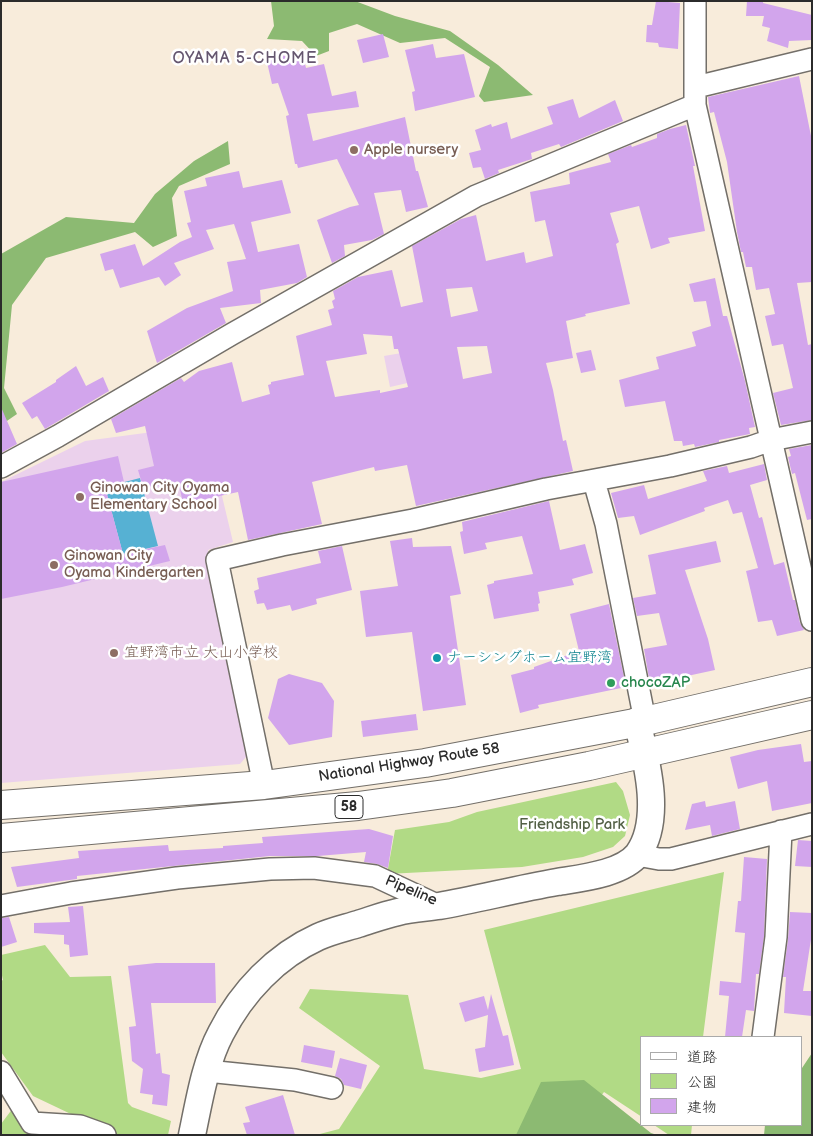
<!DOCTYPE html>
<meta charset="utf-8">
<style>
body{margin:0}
#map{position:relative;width:813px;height:1136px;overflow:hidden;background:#f8ecdb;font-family:"Balsamiq Sans","Klee One",sans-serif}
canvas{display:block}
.frame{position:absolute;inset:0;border:2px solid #2b2b2b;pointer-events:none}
.legend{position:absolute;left:640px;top:1036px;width:162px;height:90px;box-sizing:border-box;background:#fff;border:1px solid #aaa;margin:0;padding:6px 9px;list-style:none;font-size:15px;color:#2b2b2b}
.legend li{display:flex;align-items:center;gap:10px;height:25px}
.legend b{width:25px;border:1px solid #aaa}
</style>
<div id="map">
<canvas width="813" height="1136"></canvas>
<div class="frame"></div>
<ul class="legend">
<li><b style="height:6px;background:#fff"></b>道路</li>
<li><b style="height:14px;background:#b1da85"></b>公園</li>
<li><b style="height:14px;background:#d2a5ec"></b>建物</li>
</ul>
</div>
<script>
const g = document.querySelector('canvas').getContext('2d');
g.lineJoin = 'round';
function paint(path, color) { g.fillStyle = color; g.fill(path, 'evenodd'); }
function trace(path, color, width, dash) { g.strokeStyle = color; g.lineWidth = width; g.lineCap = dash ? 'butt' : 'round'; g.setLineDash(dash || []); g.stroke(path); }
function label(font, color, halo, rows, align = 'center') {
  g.font = font + ' "Balsamiq Sans","Klee One",sans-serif'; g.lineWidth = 5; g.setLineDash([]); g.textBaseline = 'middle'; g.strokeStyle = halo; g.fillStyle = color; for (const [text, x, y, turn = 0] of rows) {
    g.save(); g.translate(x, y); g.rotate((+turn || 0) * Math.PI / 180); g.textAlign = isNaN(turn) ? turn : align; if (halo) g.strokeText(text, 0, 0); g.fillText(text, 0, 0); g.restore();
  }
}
paint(new Path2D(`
 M419,350L425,379L390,387L384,356Z
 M205,425L233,542L208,550L247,756L240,764L1,783V482L85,441Z`), '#ebd1ec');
paint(new Path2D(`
 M616,782L623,791L630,815L625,836L613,847L583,857L522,867L387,874L395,830L449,822L477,812Z
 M724,872L703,1037H642V1117L604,1092L572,1135H316L339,1129L380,1066L299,1008L310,989L408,995L424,1069L481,1078L521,1069L484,930Z
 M45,945L70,977L111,976L128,1103L132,1107L171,1121L168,1135H115L33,1096L1,1052V981L3,980L1,971V955Z
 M13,1108L74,1135H1V1124Z
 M654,1125H692L691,1135H669Z`), '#b1da85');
paint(new Path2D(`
 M271,1H355L395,16L450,31L498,65L533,95L484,102L479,96L490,67L445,38L400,43L357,24L329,33V51L316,56L302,41L267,39L274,26Z
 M228,141L230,164L179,186L172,198L177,236L153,247L135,232L46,258L12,305L4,388L17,414L1,425V254L66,217L134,223L155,194L194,161Z
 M812,1053V1135H764L765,1125H802V1068Z
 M584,1080L651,1133L657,1135H516L541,1082Z`), '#8cba72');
paint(new Path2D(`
 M140,478L158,546L123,554L105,487Z`), '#56b1d3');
paint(new Path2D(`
 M656,1L680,3L678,49L659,47L658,43L646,42L647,25H652Z
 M747,1H763V3L812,15V40L789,41L788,48L767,41L770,28L762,26L764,16H746Z
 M383,34L389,57L363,63L357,40Z
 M433,44L436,58L464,54L475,97L415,111L412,92L415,91L405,50Z
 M302,52L306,68L324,64L332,96L356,91L359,107L307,114L313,141L405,117L416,171H418L428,207L406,212L401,190L374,193L384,234L372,240L344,245L345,256L332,263L317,220L350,207L359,205L337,159L298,168L297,164H295L286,116L289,115L278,83L272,84L266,58L283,54L284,56Z
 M799,76L812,141V282L797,283L808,345L812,344V420L781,425L773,393L793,388L783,344L772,346L765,316L775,314L769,288L756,290L752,267H746L743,252H741L737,232L727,162L714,112L710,113L708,97Z
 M573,99L579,118L615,100L623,121L561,147L559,144L531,153L532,159L498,170L499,173L485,179L481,167L473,168L469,153L481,150L475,130L491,124L492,127L507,122L511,139L553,124L547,107Z
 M686,125L695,166H693L698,193L705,231L668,238L670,243L651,249L639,206L610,213L619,242L616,244L630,304L585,314L586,316L566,321L573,358L546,363L553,390L563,441L566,440L573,471L416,506L407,465L375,471L374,467L312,482L322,524L248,540L238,492L183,504L179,484L143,487L138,470L154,466L145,426L116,433L111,419L181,378L184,382L199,371L232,362L242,402L270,394L268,385L271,384V382L304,375L296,336L332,325L328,310L334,308L332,301L335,299L333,291L358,277L392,270L401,307L423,302L412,246L461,219L476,215L486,261L524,252L526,263L553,256L545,220L535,222L530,192L570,184L569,173L611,162L608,154L631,145L632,147L657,138V134L670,129ZM472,287L478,311L451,317L446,289ZM363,334L392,336L394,349H398L408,387L380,393V390L335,397L326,361L367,354ZM487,346L492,373L463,379L457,347Z
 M239,171L243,188L282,180L291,213L251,222L258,252L299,244L307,277L297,283L260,290L261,303L220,308L226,323L157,363L147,331L187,308L233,291L227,262L246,259L234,224L206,230L214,249L174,263L181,275L165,286L159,277L120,288L113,269L105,271L100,254L135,244L143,266L180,242L192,237L187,223L191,222L184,191L207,186L205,178Z
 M715,278L723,316H727L745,381L755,427L749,428L750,434L719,440V442L695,447L694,444L683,446L682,441H674L665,401L625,407L619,380L659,369L656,357L696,346L692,332L711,326L706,301L694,302L689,284Z
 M591,350L596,370L581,373L576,353Z
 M76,366L86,386L103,377L109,391L45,429L37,416L32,419L22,403L56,382V380Z
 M1,407L17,444L1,453Z
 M812,445V519L807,520L795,473L792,474L788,457L791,456L789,449Z
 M118,456L124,482L105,487L123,554L165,545L170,561L62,587L1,599V482Z
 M764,464L767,480L750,485L759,518L762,517L774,565L784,562L793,600H795L800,623L804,630L777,636L772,620L758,622L746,571L758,568L742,512L733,514L728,500L704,508L705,511L640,535L634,516L618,518L611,493L644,485L648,499L707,481L703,471L727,466L729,473Z
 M549,501L560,550L585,544L593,573L572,579L574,585L538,592L540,603L538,604L539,611L494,619L487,585L494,583V581L533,574L522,536L485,543L487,549L464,554L460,532L463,531L462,522Z
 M412,538L413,547L451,546L461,594L450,596L466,705L423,711L412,632L366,637L360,591L398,586L390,541Z
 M716,541L721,562L685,570L708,639L715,670L650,684L644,649L667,645L659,613L637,616L633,598L656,594L648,555Z
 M342,546L352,590L316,599L317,604L292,611L290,605L267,610L264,603L257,604L254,591L259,589L257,578L321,563L318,551Z
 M609,604L626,687L538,705L539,708L520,713L511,675L534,669V667L579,651L570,614Z
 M289,674L322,683L334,701L332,737L289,745L268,718L278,679Z
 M416,714L418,730L363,737L361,721Z
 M801,744L804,762L812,761V803L772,811L767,781L738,789L730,757L758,750Z
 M705,801L706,807L735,801L740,829L712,836L710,825L685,830L692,804Z
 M369,829L393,836L388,868L377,864L364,862L366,852L318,856H270L77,876V879L17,887L11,867L79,858L78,851L168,845L169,851L223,848V846L263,843L262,837Z
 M798,840L812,841V867L795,866Z
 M744,857L767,859L764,936L759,974H756L754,1011L746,1010L742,1037H725L729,996L719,995L720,981L741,983L745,933L735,932L738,901H741Z
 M83,906L88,955L70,957L69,945L64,944V935L34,933V923L70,922L68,907Z
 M790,912L812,913V933L803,991H812V1016L784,1013L786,977H783L788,939Z
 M9,917L17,942L1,947V918Z
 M156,963H215L216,1003H151L156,1054L160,1053L162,1073L170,1075L167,1106L152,1104L153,1095L140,1093L143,1069L132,1061L129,1027L136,1026L128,966Z
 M491,994L503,1036L508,1035L514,1065L479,1072L475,1049L485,1047L488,1015L465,1022L459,1003L484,996L488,1010Z
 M304,1045L335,1051L332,1068L301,1062Z
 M340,1058L367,1065L361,1089L344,1085L341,1079L335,1076Z
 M283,1095L295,1135H247L243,1123L250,1122L245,1107Z`), '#d2a5ec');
const minor = new Path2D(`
 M695,1V105L812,620
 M696,87L812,59
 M1,467L58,436L232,334L476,196L695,105
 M594,481L606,524L645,721
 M264,785L217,560L282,545L413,520L546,489L670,466L751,447L771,440L812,432
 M637,855L659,859H671L812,824
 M1,906L71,893L177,878L270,869L314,868L375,876L439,906
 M763,1037L776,937L781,831
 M207,1071L295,1080L332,1088
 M1,1072L32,1123L80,1126L105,1135`);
const tertiary = new Path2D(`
 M192,1135C199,1102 205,1063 221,1033C242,992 276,956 318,937C331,931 345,928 358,924C371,920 384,915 398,912C411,909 425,908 439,906C478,899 517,889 557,882C581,878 622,874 638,854C663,819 646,759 637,721`);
const trunk = new Path2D(`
 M1,805L264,785L425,763L645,721L812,682
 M1,838L358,806L452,793L589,766L812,715`);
trace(minor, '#736f69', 24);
trace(tertiary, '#736f69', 29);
trace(trunk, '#736f69', 30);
trace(minor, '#fff', 21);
trace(tertiary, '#fff', 26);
trace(trunk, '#fff', 28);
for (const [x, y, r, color] of [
 [354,150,5,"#8d6e63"],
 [80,497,5,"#8d6e63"],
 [54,565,5,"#8d6e63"],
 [114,653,5,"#8d6e63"],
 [437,658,5,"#0f9aa8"],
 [611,683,5,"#2e9e5b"]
]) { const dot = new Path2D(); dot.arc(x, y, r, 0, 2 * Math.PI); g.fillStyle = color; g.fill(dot); trace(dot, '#fff', 2); }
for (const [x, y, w] of [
 [349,807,28]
]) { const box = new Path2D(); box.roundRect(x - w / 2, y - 11.5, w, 23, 4); g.fillStyle = '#fff'; g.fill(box); trace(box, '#2b2b2b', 1); }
label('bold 14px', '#2b2b2b', null, [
 ["58",349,807]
]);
label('15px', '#785e54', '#fff', [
 ["Apple nursery",364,150],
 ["Ginowan City Oyama",90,488],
 ["Elementary School",90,505],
 ["Ginowan City",64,556],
 ["Oyama Kindergarten",64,573],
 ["宜野湾市立 大山小学校",124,653]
], 'left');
label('15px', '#0d838f', '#fff', [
 ["ナーシングホーム宜野湾",447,658]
], 'left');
label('15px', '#27864d', '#fff', [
 ["chocoZAP",621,683]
], 'left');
label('15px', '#2b2b2b', '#fff', [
 ["National Highway Route 58",409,763,-9],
 ["Pipeline",411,891,23]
]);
label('15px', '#536046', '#fff', [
 ["Friendship Park",572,825]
]);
g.letterSpacing = '1px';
label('16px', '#65566f', '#fff', [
 ["OYAMA 5-CHOME",245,59]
]);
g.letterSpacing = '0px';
</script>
